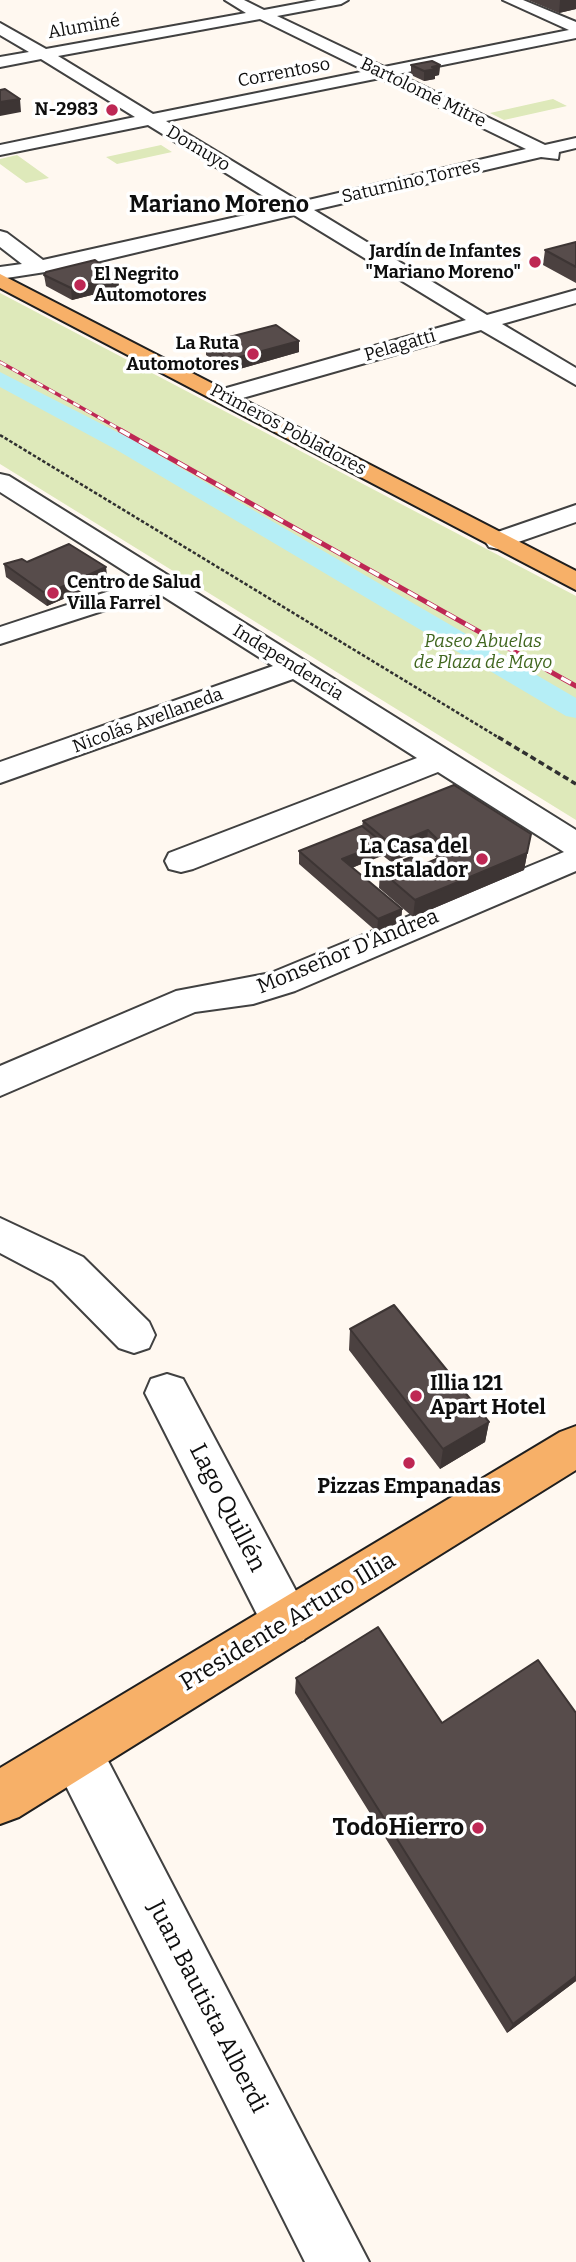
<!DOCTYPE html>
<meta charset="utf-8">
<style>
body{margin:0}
canvas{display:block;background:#fff8f0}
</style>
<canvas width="576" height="2262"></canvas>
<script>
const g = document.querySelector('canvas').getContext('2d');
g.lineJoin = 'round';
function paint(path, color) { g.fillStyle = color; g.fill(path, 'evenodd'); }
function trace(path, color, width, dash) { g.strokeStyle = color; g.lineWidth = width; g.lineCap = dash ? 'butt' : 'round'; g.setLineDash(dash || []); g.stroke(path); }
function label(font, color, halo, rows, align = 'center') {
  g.font = font + ' Bitter,serif'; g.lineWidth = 7; g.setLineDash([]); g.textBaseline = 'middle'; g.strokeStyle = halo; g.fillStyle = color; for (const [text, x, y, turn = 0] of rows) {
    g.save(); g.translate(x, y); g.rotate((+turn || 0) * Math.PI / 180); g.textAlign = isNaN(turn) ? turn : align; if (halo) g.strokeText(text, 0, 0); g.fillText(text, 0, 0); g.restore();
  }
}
paint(new Path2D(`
 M553,99L567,106L504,120L490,113Z
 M161,145L172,152L117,164L106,157Z
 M17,155L49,178L26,183L0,164V159Z
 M0,293L576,596V820L0,464Z`), '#dee9ba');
paint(new Path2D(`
 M0,372L131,439L576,698V718L566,716L115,449L0,387Z`), '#b5eef6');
const minor = new Path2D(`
 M225,0H244L264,10L317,0H348L341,4L277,16L384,67L569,30L503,0H523L576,22V38L398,74L545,145L576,138V148L559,152L558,159L541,157L314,210L487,315L576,290V303L502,324L576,368V385L481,330L232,401H216L213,396L216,391L466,320L294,215L71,268L0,279V267L22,264L0,247V231L7,233L43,260L281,207L148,125L0,155V145L135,117L41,59L0,67V57L29,52L0,35V23L46,49L246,13ZM260,19L366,71L153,114L58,56ZM380,78L526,149L300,202L166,121Z
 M0,474L9,476L576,830V871L295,991L253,1004L195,1012L0,1096V1066L176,991L271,973L564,852L438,772L193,869L181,872L169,869L165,861L169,853L417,758L293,679L0,783V762L273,666L158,593L0,644V627L140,581L0,492Z
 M576,505V522L498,549L489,547L485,541L489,535Z
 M0,1218L83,1257L149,1322L155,1335L149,1348L134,1353L119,1348L53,1281L0,1253Z
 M167,1374L183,1379L304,1606L311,1623L304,1640L287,1647L270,1640L145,1393L151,1379Z
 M76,1726L94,1734L369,2262H305L58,1770L50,1752L58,1734Z`);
const major = new Path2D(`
 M0,274L576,571V590L0,288Z
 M576,1426V1470L19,1817L0,1824V1768L560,1432Z`);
trace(minor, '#414141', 4);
trace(major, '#1f1f1f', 4);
trace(new Path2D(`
 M0,435L501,739`), '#303030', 2.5, [3.5, 2]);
trace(new Path2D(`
 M498,737L576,784`), '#303030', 3.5, [6, 3.5]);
paint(minor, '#fff');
paint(major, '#f7b068');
const railFar1 = new Path2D(`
 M0,362L123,431`);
const rail = new Path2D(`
 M120,430L576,686`);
trace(railFar1, '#be2754', 3.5);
trace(rail, '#be2754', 5);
trace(railFar1, '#fff', 2.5, [7]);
trace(rail, '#fff', 3.5, [11]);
paint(new Path2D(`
 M528,0H576V9L559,13Z
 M411,65H440L439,75L435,76V79L424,81L411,75Z
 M576,242V283L543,265L545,250Z
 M44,275L118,277L119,288L72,300L46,286Z
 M206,343L299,352L229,372L206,355Z
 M27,562L106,567L107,580L47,606L6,577L4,564Z
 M363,821L531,834L524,870L413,917L379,888L380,870L422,865L437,858L426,848L391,862L382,855L352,868L402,909L401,922L377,932L299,864V851L362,826Z
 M350,1329L489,1422L485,1442L440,1469L349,1350Z
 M296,1678L442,1723L576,1981L507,2033L295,1693Z`), '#4b4140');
paint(new Path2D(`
 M560,0H576V9L559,13Z
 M440,65L439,75L435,76V79L424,81V71L432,67Z
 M20,99L21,112L0,116V102Z
 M118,277L119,288L72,300L71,288Z
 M299,341V352L229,372V360Z
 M106,567L107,580L47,606L46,594Z
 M428,830L426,848L391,862L392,845Z
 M531,834L524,870L413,917L415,900Z
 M383,843L382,856L341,872L342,859Z
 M402,909L401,922L377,932L378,919Z
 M489,1422L485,1442L440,1469L443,1449Z
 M576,1976V1981L507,2033L513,2024Z`), '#3d3534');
const building = new Path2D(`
 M432,61L440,65L432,67L436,69L424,71L411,65Z
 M5,89L20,99L0,102V90Z
 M576,242V267L545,250Z
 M95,260L118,277L71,288L44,275L46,272Z
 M276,325L299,341L229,360L206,343Z
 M69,544L106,567L46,594L4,564L22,559L27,562Z
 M454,785L531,834L527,853L415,900L380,870L411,857L422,865L451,853L428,830L392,845L363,821Z
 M362,826L383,843L342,859L402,909L378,919L299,851Z
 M394,1305L489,1422L443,1449L350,1329Z
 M378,1627L442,1723L538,1660L576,1713V1976L513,2024L296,1678Z`);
paint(building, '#574c4b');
trace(building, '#3d3534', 2);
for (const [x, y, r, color] of [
 [112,110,7,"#be2754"],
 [535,262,7,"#be2754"],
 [80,285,7,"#be2754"],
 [253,354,7,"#be2754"],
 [53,593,7,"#be2754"],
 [482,859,7,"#be2754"],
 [416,1396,7,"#be2754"],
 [409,1463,7,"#be2754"],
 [478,1828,7,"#be2754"]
]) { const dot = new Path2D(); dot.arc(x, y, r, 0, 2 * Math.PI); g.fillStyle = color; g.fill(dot); trace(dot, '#fff', 2.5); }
label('18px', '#0e0e0e', '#fff', [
 ["Aluminé",84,27,-10],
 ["Correntoso",284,73,-11],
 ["Bartolomé Mitre",423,93,26],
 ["Domuyo",198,149,31],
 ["Saturnino Torres",411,182,-13],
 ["Pelagatti",400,346,-16],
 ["Primeros Pobladores",288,430,28],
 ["Independencia",288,663,32],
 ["Nicolás Avellaneda",148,721,-20]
]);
label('bold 18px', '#0e0e0e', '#fff', [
 ["N-2983",98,110],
 ["Jardín de Infantes",521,252],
 ["\"Mariano Moreno\"",521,273],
 ["El Negrito",94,275,"left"],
 ["Automotores",94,296,"left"],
 ["La Ruta",239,344],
 ["Automotores",239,365],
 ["Centro de Salud",67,583,"left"],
 ["Villa Farrel",67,604,"left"]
], 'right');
label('italic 18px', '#40661f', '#fff', [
 ["Paseo Abuelas",483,642],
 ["de Plaza de Mayo",483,663]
]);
label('bold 21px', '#0e0e0e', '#fff', [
 ["La Casa del",468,847],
 ["Instalador",468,871],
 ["Illia 121",430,1384,"left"],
 ["Apart Hotel",430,1408,"left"],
 ["Pizzas Empanadas",409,1487,"center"]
], 'right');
label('21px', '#0e0e0e', '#fff', [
 ["Monseñor D'Andrea",348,952,-22]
]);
label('bold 23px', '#0e0e0e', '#fff', [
 ["Mariano Moreno",219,206]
]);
label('24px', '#0e0e0e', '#fff', [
 ["Lago Quillén",227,1508,63],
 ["Presidente Arturo Illia",288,1622,-31],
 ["Juan Bautista Alberdi",207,2007,63]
]);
label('bold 24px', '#0e0e0e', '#fff', [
 ["TodoHierro",464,1828]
], 'right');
</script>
